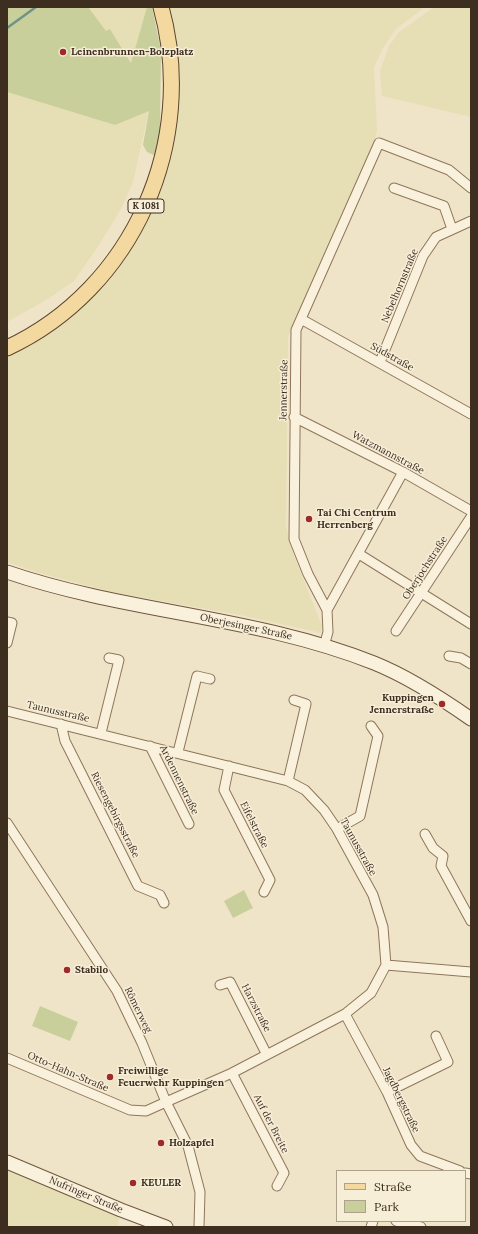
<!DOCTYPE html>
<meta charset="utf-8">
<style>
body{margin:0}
#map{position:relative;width:478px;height:1234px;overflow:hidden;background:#f0e4c8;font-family:Lora,serif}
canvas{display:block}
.frame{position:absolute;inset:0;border:8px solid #3d2e20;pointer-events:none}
.legend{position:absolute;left:336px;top:1170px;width:130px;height:52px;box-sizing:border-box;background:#f7eed8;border:1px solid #ada18e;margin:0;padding:5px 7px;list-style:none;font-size:12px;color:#3d2e20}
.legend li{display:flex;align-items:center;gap:8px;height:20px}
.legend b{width:20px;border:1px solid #ada18e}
</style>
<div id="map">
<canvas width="478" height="1234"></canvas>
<div class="frame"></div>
<ul class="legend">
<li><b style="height:5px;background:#f3d9a0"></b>Straße</li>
<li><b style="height:11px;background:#c9cf9b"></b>Park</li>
</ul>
</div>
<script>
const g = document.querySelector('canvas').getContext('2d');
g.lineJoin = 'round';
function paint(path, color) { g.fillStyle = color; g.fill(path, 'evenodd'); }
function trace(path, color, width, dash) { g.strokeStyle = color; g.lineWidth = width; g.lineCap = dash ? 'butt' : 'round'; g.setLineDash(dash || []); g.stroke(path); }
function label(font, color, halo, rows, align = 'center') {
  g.font = font + ' Lora,serif'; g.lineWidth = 3; g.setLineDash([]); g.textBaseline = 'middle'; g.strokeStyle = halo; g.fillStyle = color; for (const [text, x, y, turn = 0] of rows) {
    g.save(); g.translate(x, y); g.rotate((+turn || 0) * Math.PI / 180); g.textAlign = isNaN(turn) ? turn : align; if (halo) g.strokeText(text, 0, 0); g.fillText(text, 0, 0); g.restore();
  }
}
paint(new Path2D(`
 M84,7H147L132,64L110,29L91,43Z
 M168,7H425L396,29L383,48L374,67L377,130L375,142L288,336L286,526L291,548L322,626L321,633L245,616L112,592L36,572L7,562V354L25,344L99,290L107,282L136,241L162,186L174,137L178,112V56Z
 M434,7H471V117L382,96L380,71L389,46L399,32Z
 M7,92L115,125L149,110L133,182L121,209L97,248L74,281L48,299L7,322Z
 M7,1171L32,1178L120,1213L118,1227H7Z`), '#e6deb5');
paint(new Path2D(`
 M7,7H88L106,31L110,29L131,63L147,7H152L161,51L160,129L156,156L147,152L143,145L149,111L115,125L7,92Z
 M244,890L253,908L233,918L224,901Z
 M40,1006L78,1022L70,1041L32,1026Z`), '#c9cf9b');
trace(new Path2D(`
 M7,28L36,7`), '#6f938a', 2.5);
const street = new Path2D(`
 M394,188L444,206L452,229
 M301,319L471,414
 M380,362L423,256L436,237L471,221
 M294,417L403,472L471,511
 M359,554L471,624
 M327,610L403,472
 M7,622L12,623L7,643
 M396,631L471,517
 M324,646L328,632L327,610L308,574L294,539L296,330L379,143L449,170L471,188
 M449,656L461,658L471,664
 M7,711L288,781L305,790L324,810L337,829L373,895L383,927L386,965L371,993L345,1014L232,1073L166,1102L146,1111L130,1110L7,1058
 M61,724L65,741L138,886L160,895L164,903
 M101,733L119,660L109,658
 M150,746L189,824
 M178,752L197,676L210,679
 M229,766L224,790L270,880L264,892
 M288,781L306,704L294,700
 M7,823L117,991L142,1043L166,1102L188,1146L200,1192L199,1227
 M337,829L360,816L378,736L371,726
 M425,834L433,848L443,856L441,866L471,921
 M386,965L471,972
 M220,985L230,982L266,1053
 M345,1014L387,1092L411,1145L420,1156L460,1171
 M232,1073L284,1173L277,1186
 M387,1092L448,1062L436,1036
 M465,1173L471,1174
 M396,1221L421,1227
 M371,1227L373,1221`);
const secondary = new Path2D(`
 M7,572C127,613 256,616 374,663C409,677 441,698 471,719
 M7,1162L121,1210L166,1227`);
const primary = new Path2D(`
 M7,348C134,289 198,141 161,7`);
trace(street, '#8d765c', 11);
trace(secondary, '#6f573f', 15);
trace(primary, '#5b4430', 17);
trace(street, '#faf1dc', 9);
trace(secondary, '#faf1dc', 13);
trace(primary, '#f3d9a0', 15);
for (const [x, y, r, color] of [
 [63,52,4,"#9e2a2b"],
 [309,519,4,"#9e2a2b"],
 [442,704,4,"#9e2a2b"],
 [67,970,4,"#9e2a2b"],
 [110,1077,4,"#9e2a2b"],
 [161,1143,4,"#9e2a2b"],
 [133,1183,4,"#9e2a2b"]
]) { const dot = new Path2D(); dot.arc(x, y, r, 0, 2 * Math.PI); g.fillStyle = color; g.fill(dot); trace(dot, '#f7eed8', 1.5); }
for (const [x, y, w] of [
 [146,206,36]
]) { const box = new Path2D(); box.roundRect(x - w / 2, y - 7, w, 14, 3); g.fillStyle = '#f7eed8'; g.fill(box); trace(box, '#3d2e20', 1); }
label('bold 9px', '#3d2e20', null, [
 ["K 1081",146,206]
]);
label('bold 10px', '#3d2e20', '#f7eed8', [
 ["Leinenbrunnen-Bolzplatz",71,52],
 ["Tai Chi Centrum",317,513],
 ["Herrenberg",317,525],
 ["Kuppingen",434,698,"right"],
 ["Jennerstraße",434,710,"right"],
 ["Stabilo",75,970],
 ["Freiwillige",118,1071],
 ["Feuerwehr Kuppingen",118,1083],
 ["Holzapfel",169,1143],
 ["KEULER",141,1183]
], 'left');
label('10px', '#3d2e20', '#f7eed8', [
 ["Nebelhornstraße",400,286,-67],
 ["Südstraße",392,357,29],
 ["Jennerstraße",284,390,-89],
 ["Watzmannstraße",388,453,28],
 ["Oberjochstraße",425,568,-57],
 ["Oberjesinger Straße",246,627,12],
 ["Taunusstraße",58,712,13],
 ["Ardennenstraße",179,780,64],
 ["Riesengebirgsstraße",115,815,63],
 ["Eifelstraße",254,825,63],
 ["Taunusstraße",358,847,61],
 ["Harzstraße",256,1008,63],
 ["Römerweg",138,1010,64],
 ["Otto-Hahn-Straße",68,1072,23],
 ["Jagdbergstraße",401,1100,64],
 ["Auf der Breite",271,1124,63],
 ["Nufringer Straße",86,1195,23]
]);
</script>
